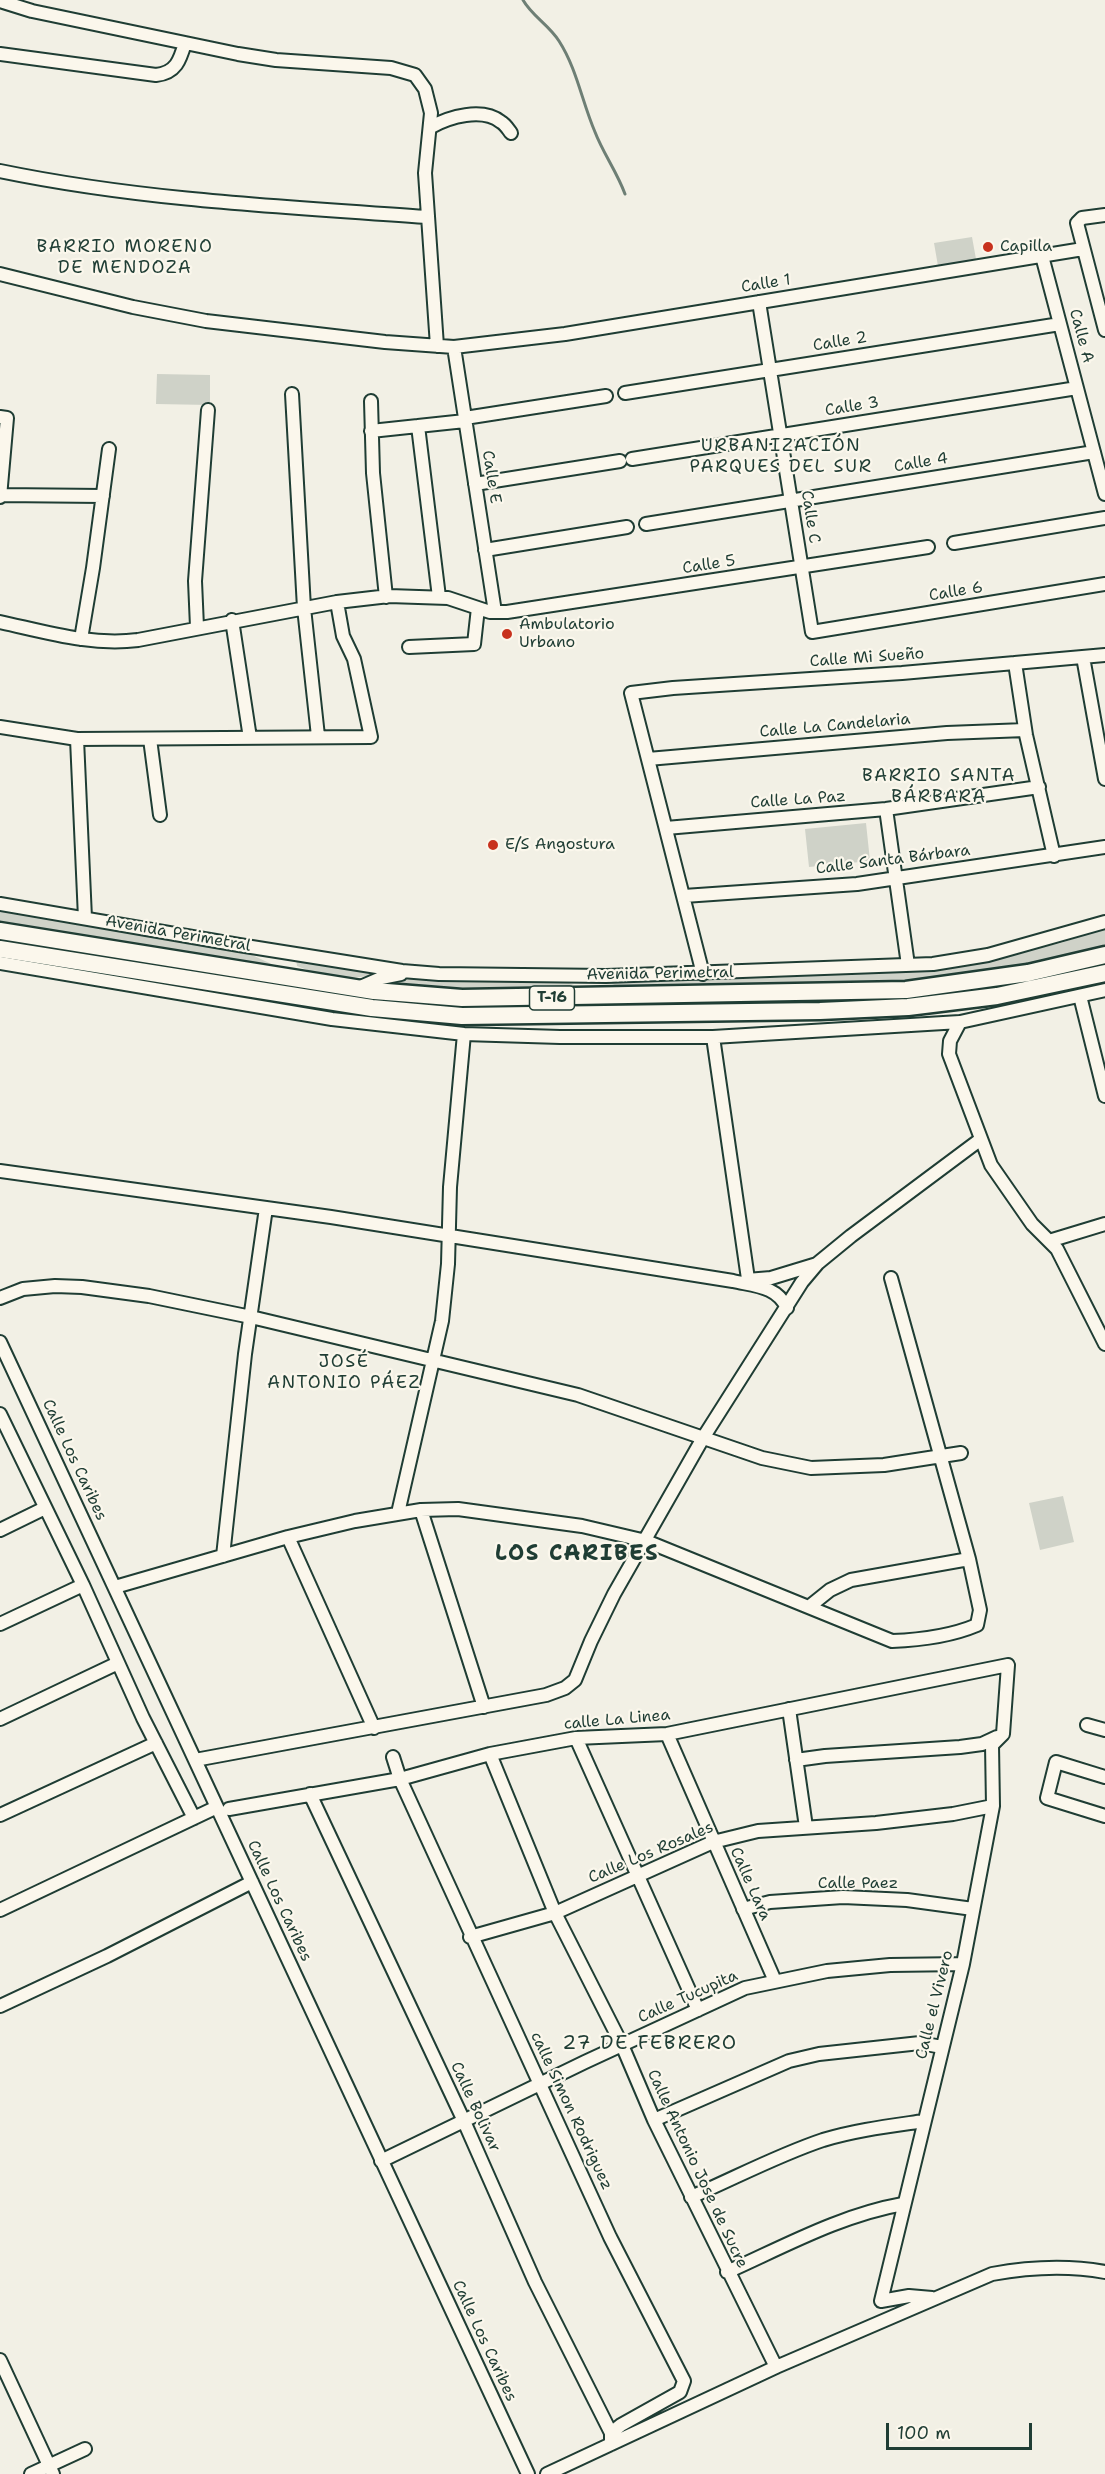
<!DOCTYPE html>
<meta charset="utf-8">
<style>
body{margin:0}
#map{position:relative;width:1105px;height:2474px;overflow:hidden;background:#f2f0e5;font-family:"Shantell Sans",sans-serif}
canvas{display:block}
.scale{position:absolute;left:886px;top:2423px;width:146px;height:27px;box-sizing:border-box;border:3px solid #1f3d34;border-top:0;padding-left:8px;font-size:18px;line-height:21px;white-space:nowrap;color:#1f3d34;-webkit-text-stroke:4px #fbf7ec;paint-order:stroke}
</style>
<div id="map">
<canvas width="1105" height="2474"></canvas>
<div class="scale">100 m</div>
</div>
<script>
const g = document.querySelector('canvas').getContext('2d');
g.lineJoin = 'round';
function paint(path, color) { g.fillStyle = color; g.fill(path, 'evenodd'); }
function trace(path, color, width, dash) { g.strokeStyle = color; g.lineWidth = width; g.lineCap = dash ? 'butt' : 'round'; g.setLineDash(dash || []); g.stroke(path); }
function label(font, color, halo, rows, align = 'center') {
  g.font = font + ' "Shantell Sans",sans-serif'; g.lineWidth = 4.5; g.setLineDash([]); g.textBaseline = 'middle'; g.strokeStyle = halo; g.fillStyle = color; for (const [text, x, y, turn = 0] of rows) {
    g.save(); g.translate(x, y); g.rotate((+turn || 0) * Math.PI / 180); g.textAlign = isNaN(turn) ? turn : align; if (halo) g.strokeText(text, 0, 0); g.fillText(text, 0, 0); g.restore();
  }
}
paint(new Path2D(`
 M972,237L976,259L938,266L934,243Z
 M157,374L210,375V405L156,404Z
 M866,823L870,861L809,867L805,829Z
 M0,907L239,949L278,967L0,921Z
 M1105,928V947C1037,964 968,975 898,982L621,988L606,981L769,978L919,971L963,965L1061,943Z
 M296,959L379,973C353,982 323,977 297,966Z
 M457,977L556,978L574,985L569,987L440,989L391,984C404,976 440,979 457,977Z
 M1063,1496L1074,1542L1040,1550L1029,1503Z`), '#cfd2c8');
trace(new Path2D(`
 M523,0C532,16 549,25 559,41C577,69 582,102 595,132C603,153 617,172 625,194`), '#6e7f75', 3);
const minor = new Path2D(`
 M0,1L32,11L238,54L276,60L391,68L415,75L425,89L431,113L425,173L437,346
 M0,54L156,75C176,73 180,60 185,43
 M431,127C449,117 482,107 501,122C505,124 508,129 511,133
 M0,171C140,200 285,207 428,217
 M1105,215L1082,218L1077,223L1105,330
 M1042,256L1105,494
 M0,274L133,307L206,321L385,342L454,347L565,334L1083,249
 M759,302L812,632L1105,584
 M454,347L495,612
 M625,393L1060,324
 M292,394L304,608L318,736
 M371,401L373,473L386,597
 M0,417L7,418L0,497
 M465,418L606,396
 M418,426L439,597
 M371,431L465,421
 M632,459L1077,388
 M475,484L620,461
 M0,495L103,496
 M646,524L1094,452
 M954,543L1105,518
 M485,550L627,527
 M232,620L250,738
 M0,622C46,632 91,646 138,640L337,602L389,596L448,598L490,612H507L928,547
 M197,627L195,581L208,410
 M81,639L93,568L109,449
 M409,647L474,644L478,608
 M1083,657L1105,779
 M1015,663L1026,735L1054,856
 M0,727L77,739L371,737L354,659L343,636L337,602
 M77,739L85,918
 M150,739L160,815
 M648,759L947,733L1025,730
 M886,809L908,965
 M666,828L886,809L1039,787
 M684,896L857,884L1105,847
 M0,904L239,945L402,971L439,974L606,976L933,964L988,955L1105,922
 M0,963L332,1019L464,1034L560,1037H713L960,1022L1105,990
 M703,974L631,693L673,688L902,673L1105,655
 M358,988L381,978L401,974
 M1080,996L1105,1096
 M960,1022L950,1041L949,1054L991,1165L1032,1224L1057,1249L1105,1344
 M713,1037L748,1279
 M0,1171L331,1217L733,1281C755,1286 777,1286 787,1308
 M1049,1241L1105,1224
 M747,1280L771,1278L817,1264
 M0,1298L23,1289L55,1286L82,1287L149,1296L251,1317L578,1395L762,1458L811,1468L884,1465L961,1453
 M0,1342L528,2474
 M0,1414L83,1585L143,1718L194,1818
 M421,1510L484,1707
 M398,1513L442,1321L448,1264L450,1187L464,1034
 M0,1530L45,1508
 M288,1537L374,1728
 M223,1556L245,1354L266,1208
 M115,1587L288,1537L355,1521L421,1510L458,1509L582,1526L646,1541L892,1641C919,1640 951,1636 977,1625L980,1610L969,1559L891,1278
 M810,1606L830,1590L851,1580L969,1559
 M0,1624L83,1585
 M789,1709L806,1827
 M0,1719L118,1663
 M1087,1725L1105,1730
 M667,1734L775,1981
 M576,1738L698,2010
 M490,1754L555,1913L622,2045L654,2120L776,2367
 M393,1757L400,1779L610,2237L684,2381L680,2392L621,2425L611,2433V2444
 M195,1760L546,1695L565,1688L575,1680L591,1641L614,1594L703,1438L802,1282L818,1263L851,1236L981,1139
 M796,1760L825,1756L960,1747L982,1744L997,1737
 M1105,1777L1056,1762L1047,1798L1105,1816
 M310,1794L463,2119L535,2282L611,2433
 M229,1809L400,1779L490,1754L576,1738L667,1734L1008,1665L1003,1734L992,1745L993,1806L963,1964L881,2301L909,2296L932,2298
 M0,1815L156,1743
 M743,1909L770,1902L843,1897L907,1900L973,1909
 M0,1910L217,1807
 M470,1937L555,1913L713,1842L758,1831L876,1823L953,1814L993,1806
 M0,2006L107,1956L252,1882
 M654,2120L789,2061L819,2054L920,2043L942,2047
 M381,2161L585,2062L745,1988L827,1971L890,1965L963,1964
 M691,2197C735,2178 778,2155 823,2140C856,2130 890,2126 924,2121
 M727,2272C785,2246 841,2215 903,2204
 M0,2360L53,2474
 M31,2474L85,2449
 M547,2474L776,2367L992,2274C1030,2267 1067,2265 1105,2272`);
const highway = new Path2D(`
 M0,931L374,991L462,998L906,990L1028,973L1105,955
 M0,949L372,1008L462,1016L820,1011L908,1007L997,996L1105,973`);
trace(minor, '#1f3d34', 16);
trace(highway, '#1f3d34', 21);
trace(minor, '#fbf7ec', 12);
trace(highway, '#fbf7ec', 16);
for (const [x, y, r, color] of [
 [988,247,6,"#c8321e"],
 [507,634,6,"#c8321e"],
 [493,845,6,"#c8321e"]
]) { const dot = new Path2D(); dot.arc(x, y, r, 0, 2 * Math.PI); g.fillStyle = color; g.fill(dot); trace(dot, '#fbf7ec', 2); }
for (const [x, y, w] of [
 [552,998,45]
]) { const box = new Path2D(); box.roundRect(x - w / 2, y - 12, w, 24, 4.5); g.fillStyle = '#fbf7ec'; g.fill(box); trace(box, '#1f3d34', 1.5); }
label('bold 15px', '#1f3d34', null, [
 ["T-16",552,998]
]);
label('16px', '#1f3d34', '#fbf7ec', [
 ["Capilla",1000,247],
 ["Ambulatorio",519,625],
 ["Urbano",519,643],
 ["E/S Angostura",505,845]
], 'left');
label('16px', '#1f3d34', '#fbf7ec', [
 ["Calle 1",766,284,-9],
 ["Calle A",1081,336,75],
 ["Calle 2",840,342,-9],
 ["Calle 3",852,407,-9],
 ["Calle 4",921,463,-9],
 ["Calle E",491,477,81],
 ["Calle C",810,517,81],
 ["Calle 5",709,565,-9],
 ["Calle 6",956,592,-9],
 ["Calle Mi Sueño",867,658,-4],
 ["Calle La Candelaria",835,726,-5],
 ["Calle La Paz",798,800,-4],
 ["Calle Santa Bárbara",893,860,-7],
 ["Avenida Perimetral",178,934,10],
 ["Avenida Perimetral",660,974,-1],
 ["Calle Los Caribes",74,1460,65],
 ["calle La Linea",617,1720,-5],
 ["Calle Los Rosales",651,1853,-23],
 ["Calle Lara",750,1884,66],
 ["Calle Paez",858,1884],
 ["Calle Los Caribes",279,1901,65],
 ["Calle Tucupita",688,1997,-24],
 ["Calle el Vivero",935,2005,-76],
 ["Calle Bolivar",475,2107,65],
 ["calle Simon Rodriguez",571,2111,65],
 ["Calle Antonio Jose de Sucre",697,2169,65],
 ["Calle Los Caribes",484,2341,65]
]);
g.letterSpacing = '1.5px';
label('18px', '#1f3d34', '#fbf7ec', [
 ["BARRIO MORENO",125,247],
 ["DE MENDOZA",125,268],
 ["URBANIZACIÓN",781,446],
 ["PARQUES DEL SUR",781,467],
 ["BARRIO SANTA",939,776],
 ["BÁRBARA",939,797],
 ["JOSÉ",344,1362],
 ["ANTONIO PÁEZ",344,1383]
]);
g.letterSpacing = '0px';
g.letterSpacing = '1.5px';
label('20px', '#1f3d34', '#fbf7ec', [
 ["27 DE FEBRERO",650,2044]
]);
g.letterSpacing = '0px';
g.letterSpacing = '1.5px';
label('bold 22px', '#1f3d34', '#fbf7ec', [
 ["LOS CARIBES",577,1554]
]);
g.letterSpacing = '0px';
</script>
